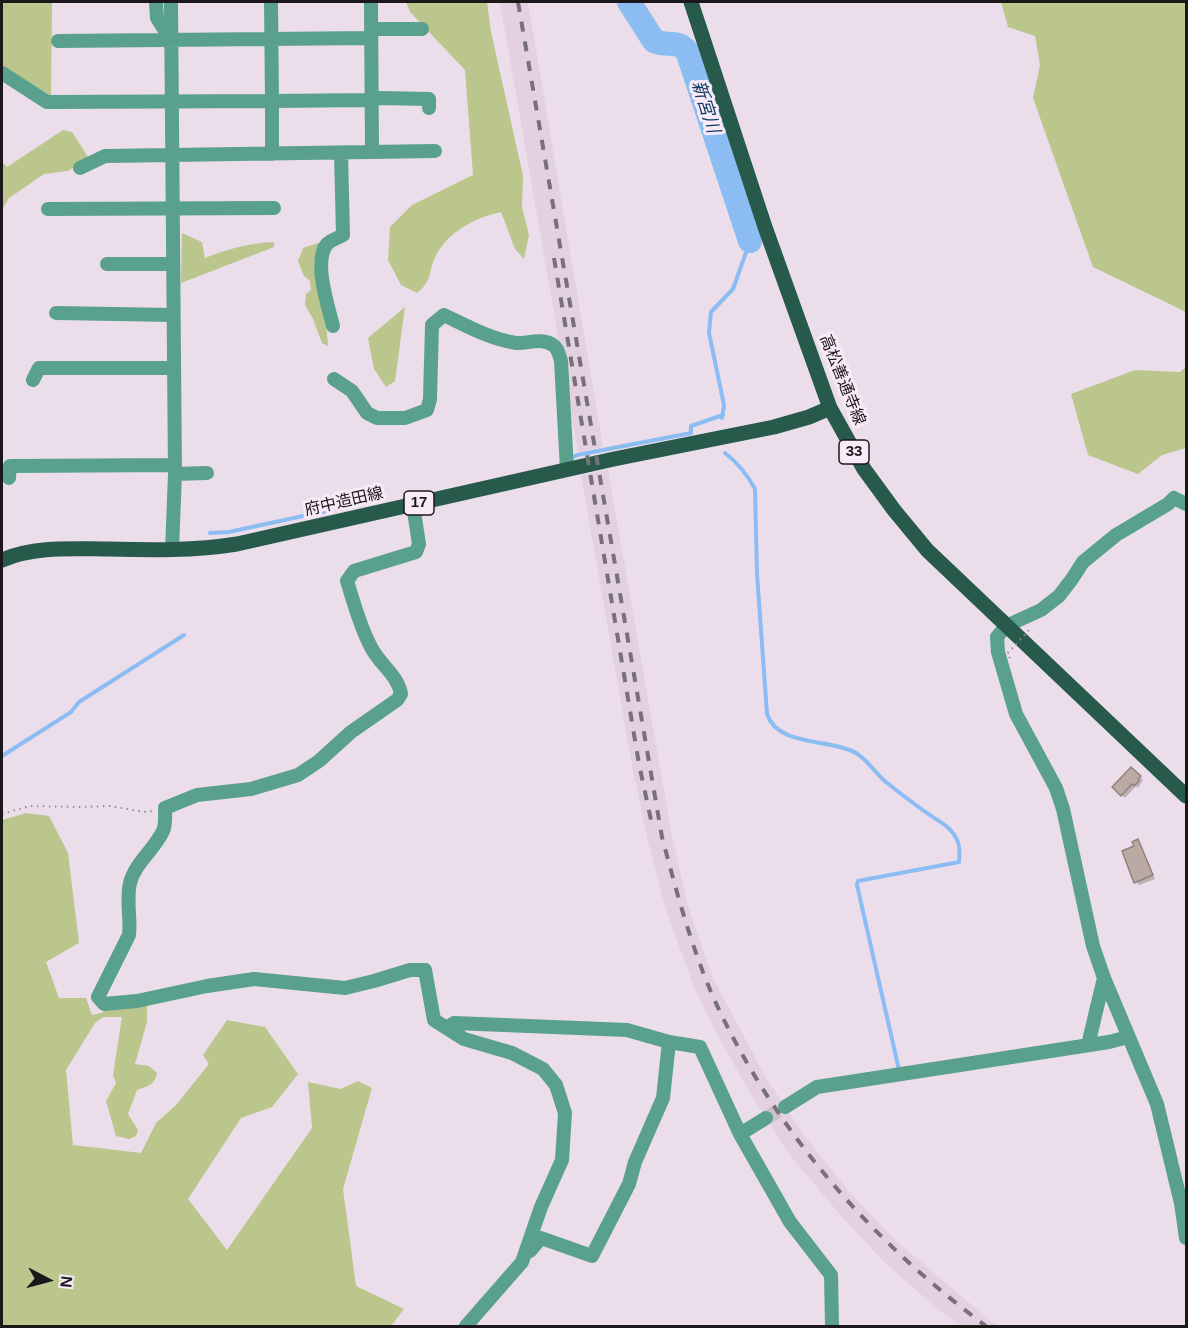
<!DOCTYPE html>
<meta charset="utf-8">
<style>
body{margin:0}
#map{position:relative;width:1188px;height:1328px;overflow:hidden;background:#ebdeea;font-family:Arial,sans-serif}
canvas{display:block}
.frame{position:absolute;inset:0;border:3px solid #1b171b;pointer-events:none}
.north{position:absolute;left:18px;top:1250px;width:60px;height:60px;-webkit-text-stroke:4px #f8ebf7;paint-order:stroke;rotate:96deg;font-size:16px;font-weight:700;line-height:24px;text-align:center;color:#1b171b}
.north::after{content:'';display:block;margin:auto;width:21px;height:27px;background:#1b171b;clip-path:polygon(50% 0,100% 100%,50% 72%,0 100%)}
</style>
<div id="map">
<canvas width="1188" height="1328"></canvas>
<div class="frame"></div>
<div class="north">N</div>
</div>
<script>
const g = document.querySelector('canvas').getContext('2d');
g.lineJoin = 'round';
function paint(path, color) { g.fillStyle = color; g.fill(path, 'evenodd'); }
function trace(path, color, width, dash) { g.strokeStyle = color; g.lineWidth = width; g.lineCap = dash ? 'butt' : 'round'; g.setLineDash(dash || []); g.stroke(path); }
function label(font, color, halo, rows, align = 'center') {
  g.font = font + ' Arial,"Noto Sans JP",sans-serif'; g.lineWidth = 6; g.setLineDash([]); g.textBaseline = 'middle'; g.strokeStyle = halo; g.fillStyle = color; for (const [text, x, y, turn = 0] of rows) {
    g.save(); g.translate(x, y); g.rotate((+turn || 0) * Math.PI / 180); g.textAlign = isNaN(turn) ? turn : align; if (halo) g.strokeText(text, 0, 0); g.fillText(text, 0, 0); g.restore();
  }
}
paint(new Path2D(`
 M500,2H528L603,447L578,452Z
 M608,470L672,836L688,906L712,976L766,1078L806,1138L849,1191L897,1242L997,1326H961L940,1311L884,1262L835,1209L789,1154L750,1093L716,1032L694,987L667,913L648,842L632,766L581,475Z`), '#e3d1e2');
paint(new Path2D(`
 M2,2H52L51,96L2,65Z
 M406,2H487L491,32L523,176L522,207L529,235L524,259L515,249L501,212C474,218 445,233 434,260C428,275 431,282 417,293L401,285L388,260L390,227L412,205L473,175L465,70L410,12Z
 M1001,2H1186V312L1093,267L1033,98L1040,65L1035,36L1008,27Z
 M63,130L72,132L88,157L68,171L44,174L9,198L2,210V162L7,167Z
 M182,233L202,242L205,258C228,249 249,243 274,242V247L181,283Z
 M321,242L316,251L314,263L326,323L328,346L322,343L313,319L305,305L306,294L311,290L310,281L304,276L298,261L303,248Z
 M405,307L395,381L386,387L374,369L368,338Z
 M1186,367V448L1162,455L1138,474L1088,455L1071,394L1135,370L1180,372Z
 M26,813L49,816L68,853L79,943L46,962L59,998H86L92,1015L102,1013L107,1007L147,1003V1022L135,1064L149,1066L157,1073C155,1085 148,1086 137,1090L128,1114L138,1130L136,1136L129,1139L116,1136L106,1101L116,1083L113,1075L122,1017H103L95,1023L66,1070L73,1145L141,1153L156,1123L176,1105L209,1064L203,1055L227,1020L265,1027L298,1074L272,1107L241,1118L188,1199L227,1250L312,1128L308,1082L341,1089L358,1081L372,1088L343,1189L356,1286L404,1309L391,1326H2V820Z`), '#bac68b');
paint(new Path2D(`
 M1131,769L1143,780L1138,788L1136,786L1125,798L1114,787Z
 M1138,841L1141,845L1155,879L1139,885L1136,882V847Z`), '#0003');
trace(new Path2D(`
 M722,418L724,405L709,333L711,312L733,289L750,241
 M725,453C738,463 747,474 755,489L757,574L767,714C778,747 830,738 856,753C868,760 875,773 886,782C900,793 915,805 930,815C938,821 946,824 952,832C960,841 960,850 959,862L858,881L857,885L899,1070
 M569,459L577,455L691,433V426L723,415
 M210,533L229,532L326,511
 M2,756L71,712L79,702L184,635`), '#8bbdf3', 4);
trace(new Path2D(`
 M629,2L654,41C667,47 676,39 687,51L750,241`), '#8bbdf3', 24);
const building = new Path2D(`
 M1131,767L1141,776L1138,779L1139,781L1134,786L1132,784L1121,796L1112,787Z
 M1138,839L1153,875L1134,883L1122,851L1134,846L1132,842Z`);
paint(building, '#bbaaa4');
trace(building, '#92827c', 1.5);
trace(new Path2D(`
 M766,1118L785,1107`), '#ccc0cb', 14, [14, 7]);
trace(new Path2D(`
 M2,814L29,806L80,807L111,806L144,812L153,811`), '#958c95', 2, [1.5, 4.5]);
trace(new Path2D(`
 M156,2L157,18L171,40
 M171,2L175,474L172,550
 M371,2L372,151
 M371,29H422
 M58,41L371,38
 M2,73L47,102L272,101L271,2
 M272,154V101L372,100L380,98L429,99V108
 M80,168L105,156L435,151
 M48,209L274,208
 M107,264H173
 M56,313L173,315
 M333,326C328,306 313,261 327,244C331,240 338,238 343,235L341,153
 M334,379L352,391L367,413L377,418H405L427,410L430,399L432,325L444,315C467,326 490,339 516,343C527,344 542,337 553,345C558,348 559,355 561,361L567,469
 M33,380L39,368H173
 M175,474L207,473
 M9,478L10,466L175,465
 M1186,504L1174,498L1168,504L1116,535L1083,562L1072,579L1059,596L1041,610L1006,626L997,637L998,652L1016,714L1056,788L1063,809L1093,946L1104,978L1157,1104L1181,1203L1186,1238
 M413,505L419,544L416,552L354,571L347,581C354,603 360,627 371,647C379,664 398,675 401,694L397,700L351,732L319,761L298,775L251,789L197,795L165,808C165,815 166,825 163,831C154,850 135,863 130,883C126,901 131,918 129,935L98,997L104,1004L137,1001L207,986L254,979L345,988L374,981L410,970H425L434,1020L464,1039L512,1053L543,1069L556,1085L565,1113L562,1160L541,1207L522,1262L466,1326
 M447,1028L454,1023L627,1030L669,1042L700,1047L740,1134L790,1222L831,1275L832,1326
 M1088,1045L1104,978
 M785,1107L817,1087L1109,1042L1128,1037
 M740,1134L766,1118
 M530,1251L541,1238L592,1256L629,1184L635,1162L663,1098L669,1042`), '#59a18c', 14);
trace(new Path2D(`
 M691,2L765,227L830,408L864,469L894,510L927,550L1186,796
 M2,560C35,546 72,549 107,549C151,550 193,551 237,544L614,459L774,427L809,417L830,408`), '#275a4b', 15);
trace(new Path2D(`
 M518,2L662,837C679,901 696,966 727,1026C788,1146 879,1247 986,1326
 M554,258L639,764L651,820`), '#787078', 4, [10, 10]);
trace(new Path2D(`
 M1010,658L1007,654L1030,629`), '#958c95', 2, [1.5, 4.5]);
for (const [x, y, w] of [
 [854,452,30],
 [419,503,30]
]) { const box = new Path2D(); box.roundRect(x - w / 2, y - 12, w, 24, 4.5); g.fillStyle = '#f8ebf7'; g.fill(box); trace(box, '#1b171b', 1.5); }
label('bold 15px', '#1b171b', null, [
 ["33",854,452],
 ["17",419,503]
]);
label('16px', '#1b171b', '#f8ebf7', [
 ["高松善通寺線",842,380,68],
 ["府中造田線",344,502,-13]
]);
label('italic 18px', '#0e3a65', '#f8ebf7', [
 ["新宮川",705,107,72]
]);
</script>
